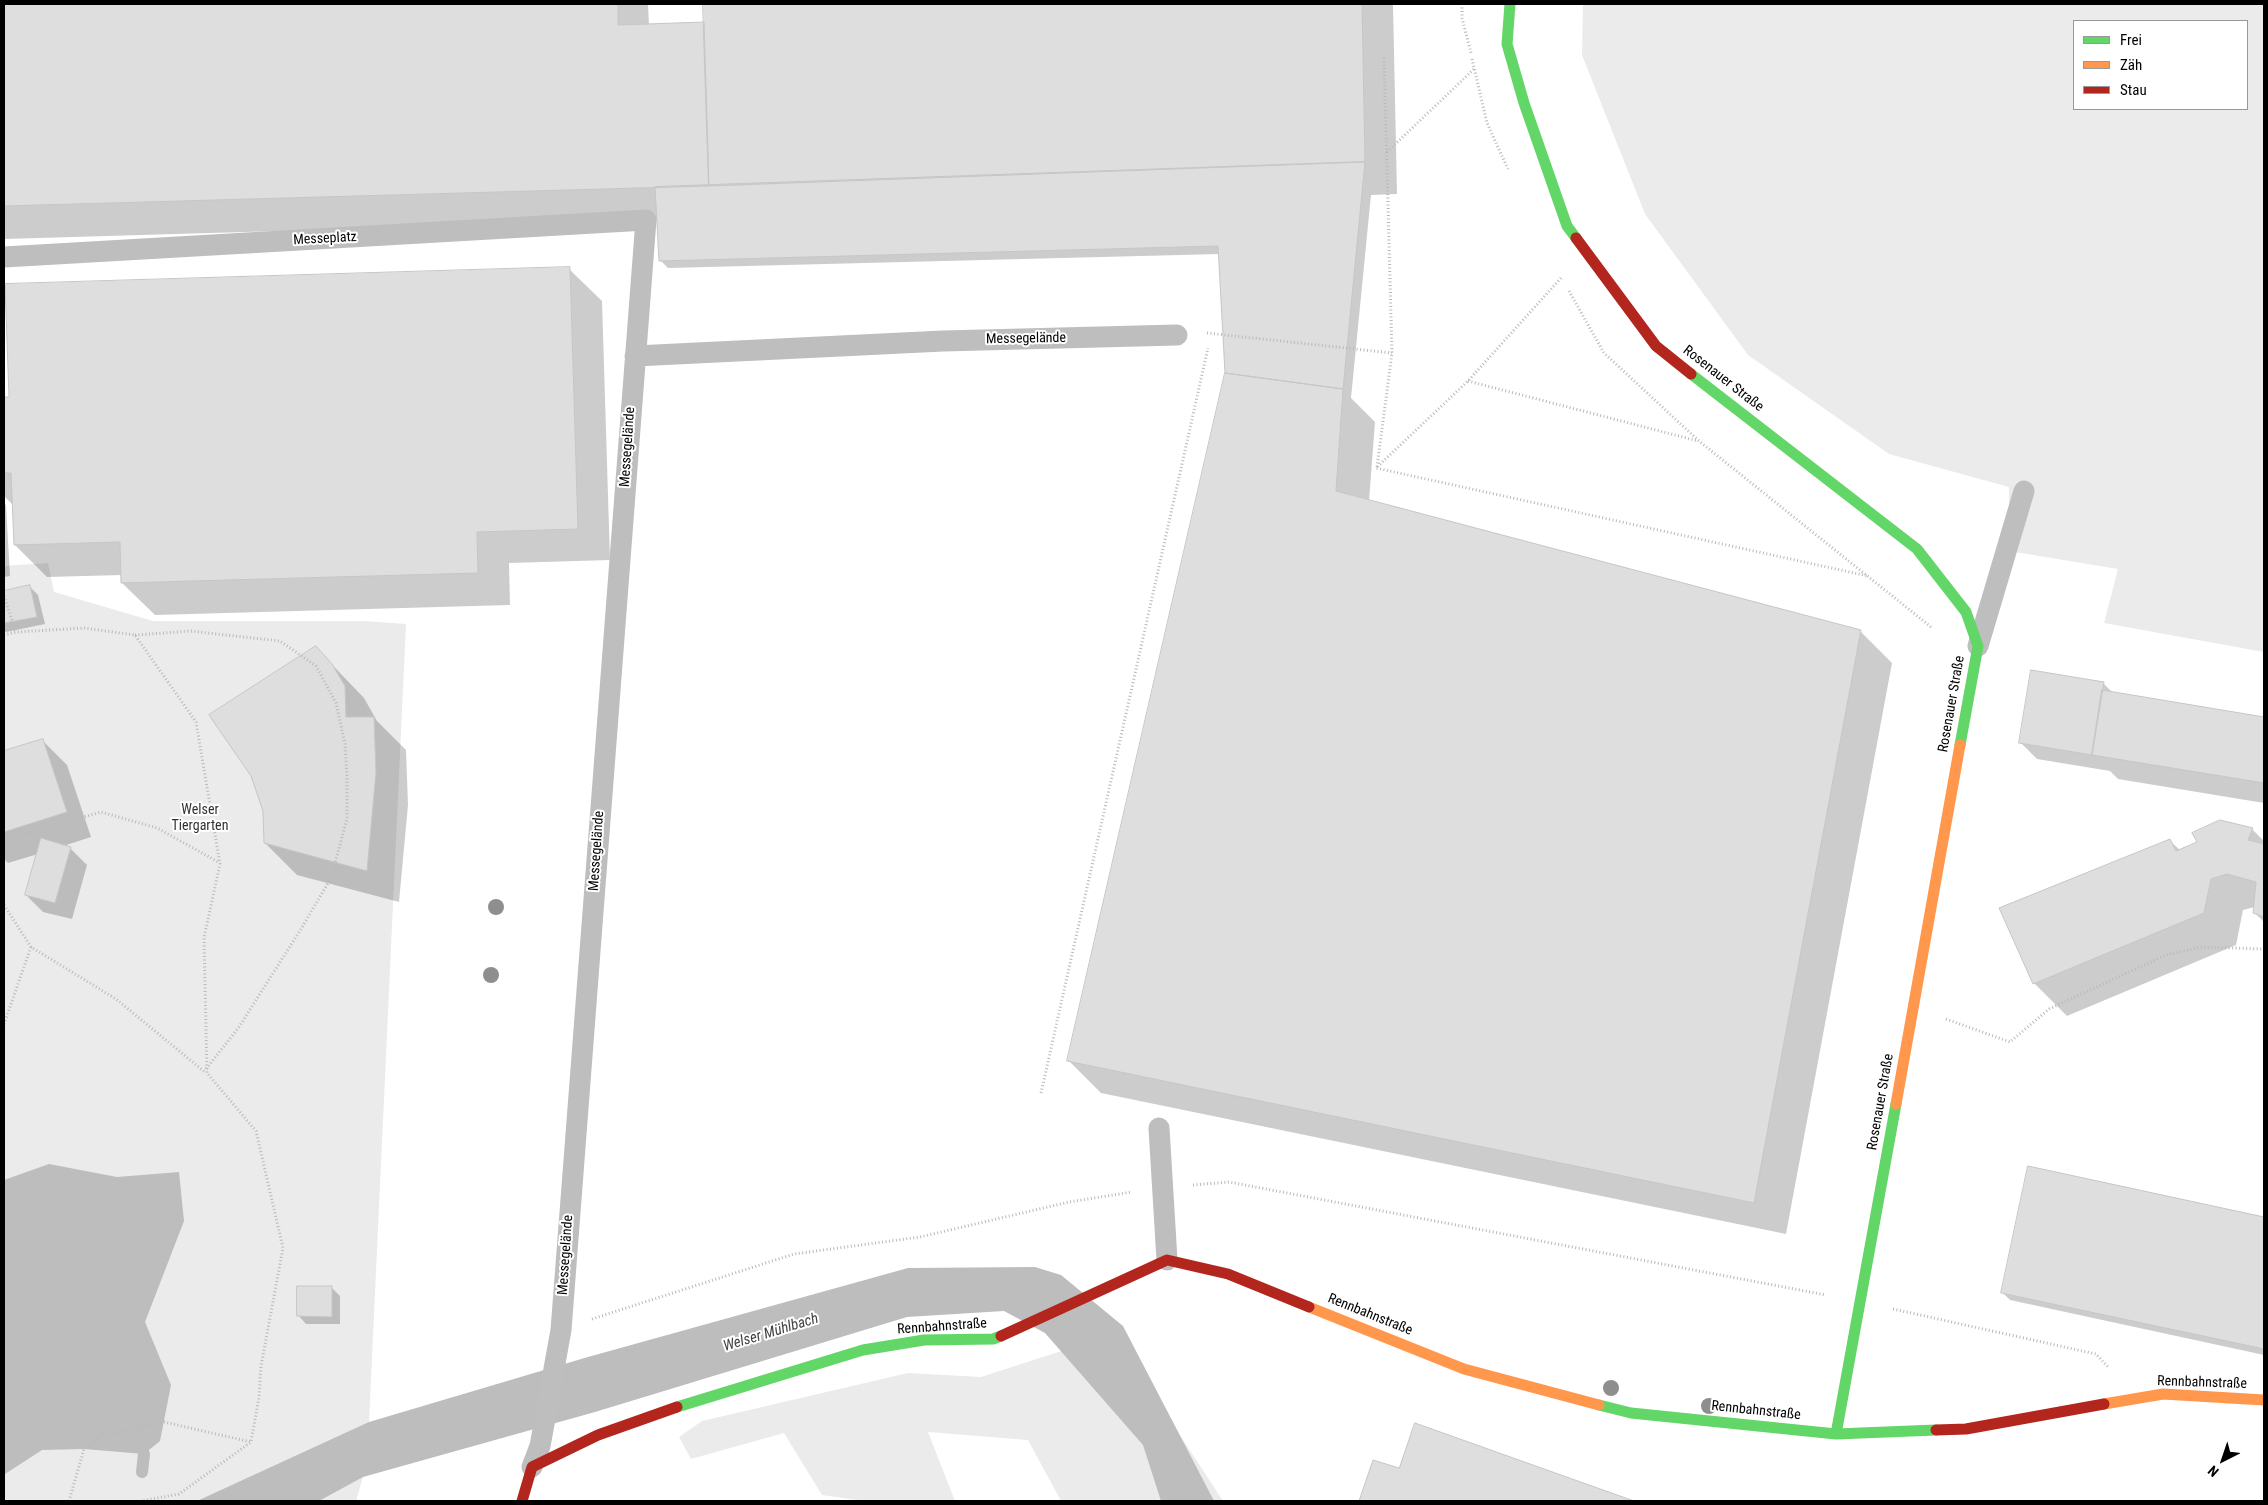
<!DOCTYPE html>
<meta charset="utf-8">
<style>
body{margin:0}
#map{position:relative;width:2268px;height:1505px;overflow:hidden;background:#fff;font-family:"Roboto Condensed",sans-serif}
canvas{display:block}
.frame{position:absolute;inset:0;border:5px solid #000;pointer-events:none}
.legend{position:absolute;left:2073px;top:20px;width:175px;height:90px;box-sizing:border-box;background:#fff;border:1px solid #999;margin:0;padding:6px 9px;list-style:none;font-size:15px;color:#000}
.legend li{display:flex;align-items:center;gap:10px;height:25px}
.legend b{width:25px;border:1px solid #999}
.north{position:absolute;left:2198px;top:1435px;width:50px;height:50px;-webkit-text-stroke:4px #fff;paint-order:stroke;rotate:221deg;font-size:14px;font-weight:700;line-height:20px;text-align:center;color:#000}
.north::after{content:'';display:block;margin:auto;width:18px;height:22px;background:#000;clip-path:polygon(50% 0,100% 100%,50% 72%,0 100%)}
</style>
<div id="map">
<canvas width="2268" height="1505"></canvas>
<div class="frame"></div>
<ul class="legend">
<li><b style="height:6px;background:#63d668"></b>Frei</li>
<li><b style="height:6px;background:#ff974d"></b>Zäh</li>
<li><b style="height:6px;background:#b3261e"></b>Stau</li>
</ul>
<div class="north">N</div>
</div>
<script>
const g = document.querySelector('canvas').getContext('2d');
g.lineJoin = 'round';
function paint(path, color) { g.fillStyle = color; g.fill(path, 'evenodd'); }
function trace(path, color, width, dash) { g.strokeStyle = color; g.lineWidth = width; g.lineCap = dash ? 'butt' : 'round'; g.setLineDash(dash || []); g.stroke(path); }
function label(font, color, halo, rows, align = 'center') {
  g.font = font + ' "Roboto Condensed",sans-serif'; g.lineWidth = 4; g.setLineDash([]); g.textBaseline = 'middle'; g.strokeStyle = halo; g.fillStyle = color; for (const [text, x, y, turn = 0] of rows) {
    g.save(); g.translate(x, y); g.rotate((+turn || 0) * Math.PI / 180); g.textAlign = isNaN(turn) ? turn : align; if (halo) g.strokeText(text, 0, 0); g.fillText(text, 0, 0); g.restore();
  }
}
paint(new Path2D(`
 M1583,4H2264V652L2104,623L2118,569L2009,551V487L1889,454L1748,355L1645,214L1582,55ZM2074,21H2247V109H2074Z
 M48,563L54,592L153,621H364L406,624L369,1422L363,1477L356,1501H4V566Z
 M1114,1334L1223,1501H1061L1028,1440L928,1432L955,1501H864L822,1495L784,1433L691,1459L679,1437L702,1421L908,1373L981,1377Z`), '#ebebeb');
paint(new Path2D(`
 M49,1164L117,1177L179,1172L184,1221L145,1322L171,1385L160,1441L144,1454L84,1449L42,1450L5,1474L4,1180Z
 M1035,1267L1061,1275L1123,1326L1214,1501H1161L1143,1445L1045,1333L1004,1311L907,1317L595,1412L363,1477L319,1501H197L369,1422L588,1357L908,1268Z`), '#bdbdbd');
paint(new Path2D(`
 M4,4H648L649,25L705,24V4H1393L1397,194L1371,195L1351,398L1375,422L1369,501L1860,631L1892,663L1786,1234L1101,1093L1069,1061L1227,373L1220,254L668,268L660,260L658,220L4,239Z
 M569,269L602,301L610,560L509,563L510,605L155,615L122,583V575L47,577L15,545L14,506L4,496V399Z
 M4,503L6,505L10,576L4,577Z
 M30,587L38,595L45,624L6,632L4,630V592Z
 M316,648L364,698L377,721L406,750L408,805L399,902L297,875L265,843Z
 M2103,683L2113,693L2264,718V803L2118,779L2110,771L2037,759L2020,742Z
 M42,740L67,765L91,837L63,846L70,848L87,865L72,919L43,912L26,895L38,854L8,863L4,859V753Z
 M2252,829L2264,841V922L2255,913V907L2243,910L2236,945L2067,1016L2034,983L2001,909L2170,841L2180,850Z
 M2029,1168L2264,1219V1355L2010,1300L2002,1292Z
 M332,1288L340,1296V1324H306L298,1315Z
 M1416,1424L1630,1501H1360L1374,1461L1399,1470Z`), '#0003');
trace(new Path2D(`
 M142,1472L144,1454`), '#bdbdbd', 12);
const building = new Path2D(`
 M4,4H618V25L704,22L709,186L4,206Z
 M703,4H1362L1365,162L709,186Z
 M1365,162L1343,389L1225,373L1218,246L659,261L655,187Z
 M570,267L578,529L477,532L478,573L121,583L120,542L14,545L11,473H4V397H9L5,284Z
 M1225,373L1343,389L1336,491L1861,630L1754,1203L1067,1061Z
 M30,585L37,617L4,623V591Z
 M316,646L332,664L345,686L346,717H374L376,772L367,871L264,843L263,811L251,776L209,715Z
 M2031,670L2104,682L2092,755L2019,743Z
 M2102,690L2264,717V783L2092,755Z
 M43,739L67,812L4,832V751Z
 M2220,820L2253,828L2248,840L2264,844V917L2253,913L2256,882L2227,874L2211,879L2204,913L2033,984L1999,908L2170,839L2176,851L2197,842L2192,833Z
 M41,838L71,847L55,903L25,895Z
 M2028,1166L2264,1217V1349L2001,1293Z
 M297,1286H332V1317L297,1316Z
 M1415,1423L1634,1501H1359L1373,1460L1399,1468Z`);
paint(building, '#dedede');
trace(building, '#c6c6c6', 1);
trace(new Path2D(`
 M1462,4V18L1471,53
 M1472,59L1487,123L1508,169
 M1387,152L1475,68
 M1561,278L1468,381L1376,468L1868,576
 M1569,291L1604,353L1699,441L1931,627
 M1207,333L1392,353
 M1468,381L1698,441
 M1377,467L1392,353L1384,56
 M4,596L16,632
 M4,635L16,632L84,628L135,635L196,722L220,864L204,938L207,1073L256,1131L283,1248L261,1366L259,1397L251,1442L179,1494L141,1501
 M135,635L190,631L280,641L316,666L336,703L345,744L347,776V819L331,878L301,929L239,1027L206,1069
 M4,840L101,812L157,828L220,863
 M4,905L31,947L116,999L206,1073
 M1946,1019L2010,1042L2049,1009L2166,955L2202,947L2264,949
 M4,1024L31,947
 M1041,1093L1208,348
 M1193,1185L1229,1182L1826,1295
 M1893,1309L2096,1354L2109,1368
 M592,1319L794,1254L920,1237L1069,1202L1132,1192
 M69,1501L84,1449L100,1436L164,1422L251,1442`), '#b9b9b9', 3, [1, 2.5]);
trace(new Path2D(`
 M4,257L646,220L561,1330L540,1446L532,1467
 M635,356L943,341L1177,335
 M1978,646L2024,491
 M1159,1128L1167,1260`), '#bebebe', 21);
trace(new Path2D(`
 M1510,4L1507,44L1524,103L1567,226L1576,238
 M1691,374L1917,549L1966,612L1978,646L1960,745
 M1599,1405L1631,1413L1836,1434L1936,1430
 M677,1407L863,1350L924,1340L993,1339L1001,1336
 M1836,1434L1896,1104`), '#63d668', 11);
trace(new Path2D(`
 M1896,1104L1960,745
 M1309,1307L1464,1369L1599,1405
 M2104,1404L2163,1394L2264,1400`), '#ff974d', 11);
trace(new Path2D(`
 M1576,238L1656,346L1691,374
 M1001,1336L1167,1260L1228,1274L1309,1307
 M1936,1430L1966,1429L2104,1404
 M522,1501L532,1467L598,1435L677,1407`), '#b3261e', 11);
g.fillStyle = '#8e8e8e';
for (const [x, y] of [
 [496,907],
 [491,975],
 [1611,1388],
 [1709,1406]
]) { g.beginPath(); g.arc(x, y, 8, 0, 2 * Math.PI); g.fill(); }
label('14px', '#000', '#fff', [
 ["Messeplatz",325,239,-3],
 ["Messegelände",1026,339,-1],
 ["Rosenauer Straße",1723,379,38],
 ["Messegelände",628,447,-86],
 ["Rosenauer Straße",1952,704,-80],
 ["Messegelände",597,851,-86],
 ["Rosenauer Straße",1881,1102,-80],
 ["Messegelände",566,1255,-86],
 ["Rennbahnstraße",1370,1315,22],
 ["Rennbahnstraße",942,1327,-4],
 ["Rennbahnstraße",2202,1383,2],
 ["Rennbahnstraße",1756,1411,6]
]);
label('14px', '#313131', '#fff', [
 ["Welser",200,810],
 ["Tiergarten",200,826]
]);
label('italic 15px', '#424242', '#fff', [
 ["Welser Mühlbach",771,1333,-17]
]);
</script>
